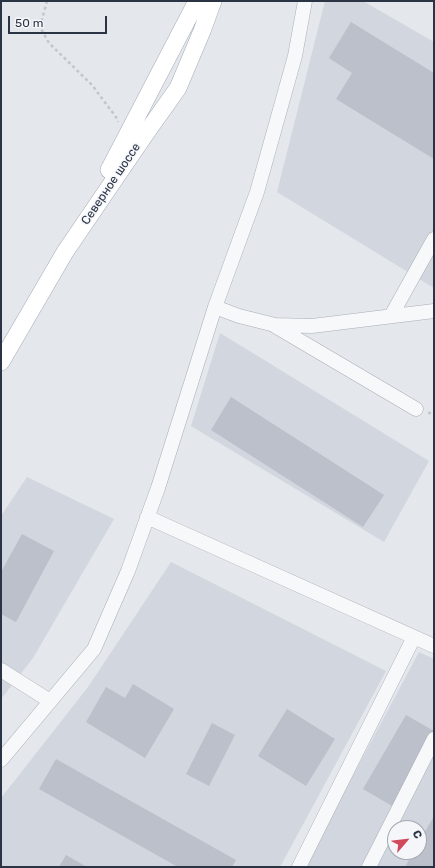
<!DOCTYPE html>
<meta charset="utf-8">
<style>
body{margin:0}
#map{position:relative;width:435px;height:868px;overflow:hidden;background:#e4e7ec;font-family:Rubik,sans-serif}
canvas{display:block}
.frame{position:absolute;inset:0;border:2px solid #2b3445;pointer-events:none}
.north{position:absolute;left:387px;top:820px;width:40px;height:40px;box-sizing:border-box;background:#f4f6f9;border:1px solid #a4a8b1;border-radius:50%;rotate:62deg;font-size:11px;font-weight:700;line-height:16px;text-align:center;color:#2b3445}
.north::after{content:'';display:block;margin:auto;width:14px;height:18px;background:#d1495b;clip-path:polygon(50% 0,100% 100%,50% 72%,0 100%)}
.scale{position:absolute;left:8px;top:16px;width:99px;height:18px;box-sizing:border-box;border:2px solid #2b3445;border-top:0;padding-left:5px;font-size:12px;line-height:14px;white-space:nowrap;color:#2b3445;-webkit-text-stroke:3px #f4f6f9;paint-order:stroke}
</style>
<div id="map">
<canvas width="435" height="868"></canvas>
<div class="frame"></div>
<div class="north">С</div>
<div class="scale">50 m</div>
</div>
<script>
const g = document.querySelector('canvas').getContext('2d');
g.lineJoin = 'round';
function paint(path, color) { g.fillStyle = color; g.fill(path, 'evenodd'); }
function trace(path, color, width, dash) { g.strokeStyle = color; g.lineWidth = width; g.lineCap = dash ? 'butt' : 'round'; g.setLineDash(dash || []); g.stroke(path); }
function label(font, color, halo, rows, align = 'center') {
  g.font = font + ' Rubik,sans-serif'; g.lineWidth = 3; g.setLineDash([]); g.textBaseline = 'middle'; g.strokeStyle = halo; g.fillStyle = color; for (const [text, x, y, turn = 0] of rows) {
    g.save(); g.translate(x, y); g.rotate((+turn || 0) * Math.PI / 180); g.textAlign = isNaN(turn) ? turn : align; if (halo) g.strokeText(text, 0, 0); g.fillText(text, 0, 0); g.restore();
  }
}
paint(new Path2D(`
 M325,1H363L434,42V288L277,192Z
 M220,333L429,461L384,542L191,426Z
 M27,477L114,519L33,658L1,699V516Z
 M171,562L386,671L280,867H1V798L88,687Z
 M419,652L434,659V867H304ZM395,828H419V852H395Z`), '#d2d6de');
paint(new Path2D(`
 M351,22L434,73V159L336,99L352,73L329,58Z
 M231,397L384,495L363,527L211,430Z
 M22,534L54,551L16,622L1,614V572Z
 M133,684L174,709L145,758L86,722L106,687L125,698Z
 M287,709L335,739L306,786L258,756Z
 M406,715L434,731V733L392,806L363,789Z
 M212,723L235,735L209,786L186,774Z
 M56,759L236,860L232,867H178L39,789Z
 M434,816V867H405L413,852H419V842Z
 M66,855L87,867H59Z`), '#bbc0ca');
const minor = new Path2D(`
 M215,307L239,316L275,325L312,326L434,311
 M391,316L434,239
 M275,326L416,409
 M147,517L434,646
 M1,670L50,701
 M1,760L94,649L128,571L158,488L215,307L257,192L295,56L305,1
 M299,867L414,637
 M369,867L434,739`);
const major = new Path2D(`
 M109,170L197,1
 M1,362L65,252L144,136L178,88L202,31L213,1`);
trace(minor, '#a9aeb7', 15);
trace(major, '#a3abb8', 18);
trace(new Path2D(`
 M47,1L40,27L49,43L92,85L116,117L118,122
 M428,413H434`), '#c2c5cb', 2.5, [3, 3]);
trace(minor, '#f7f8fa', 14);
trace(major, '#fff', 17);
label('12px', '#2b3445', '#f4f6f9', [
 ["Северное шоссе",111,184,-56]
]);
</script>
